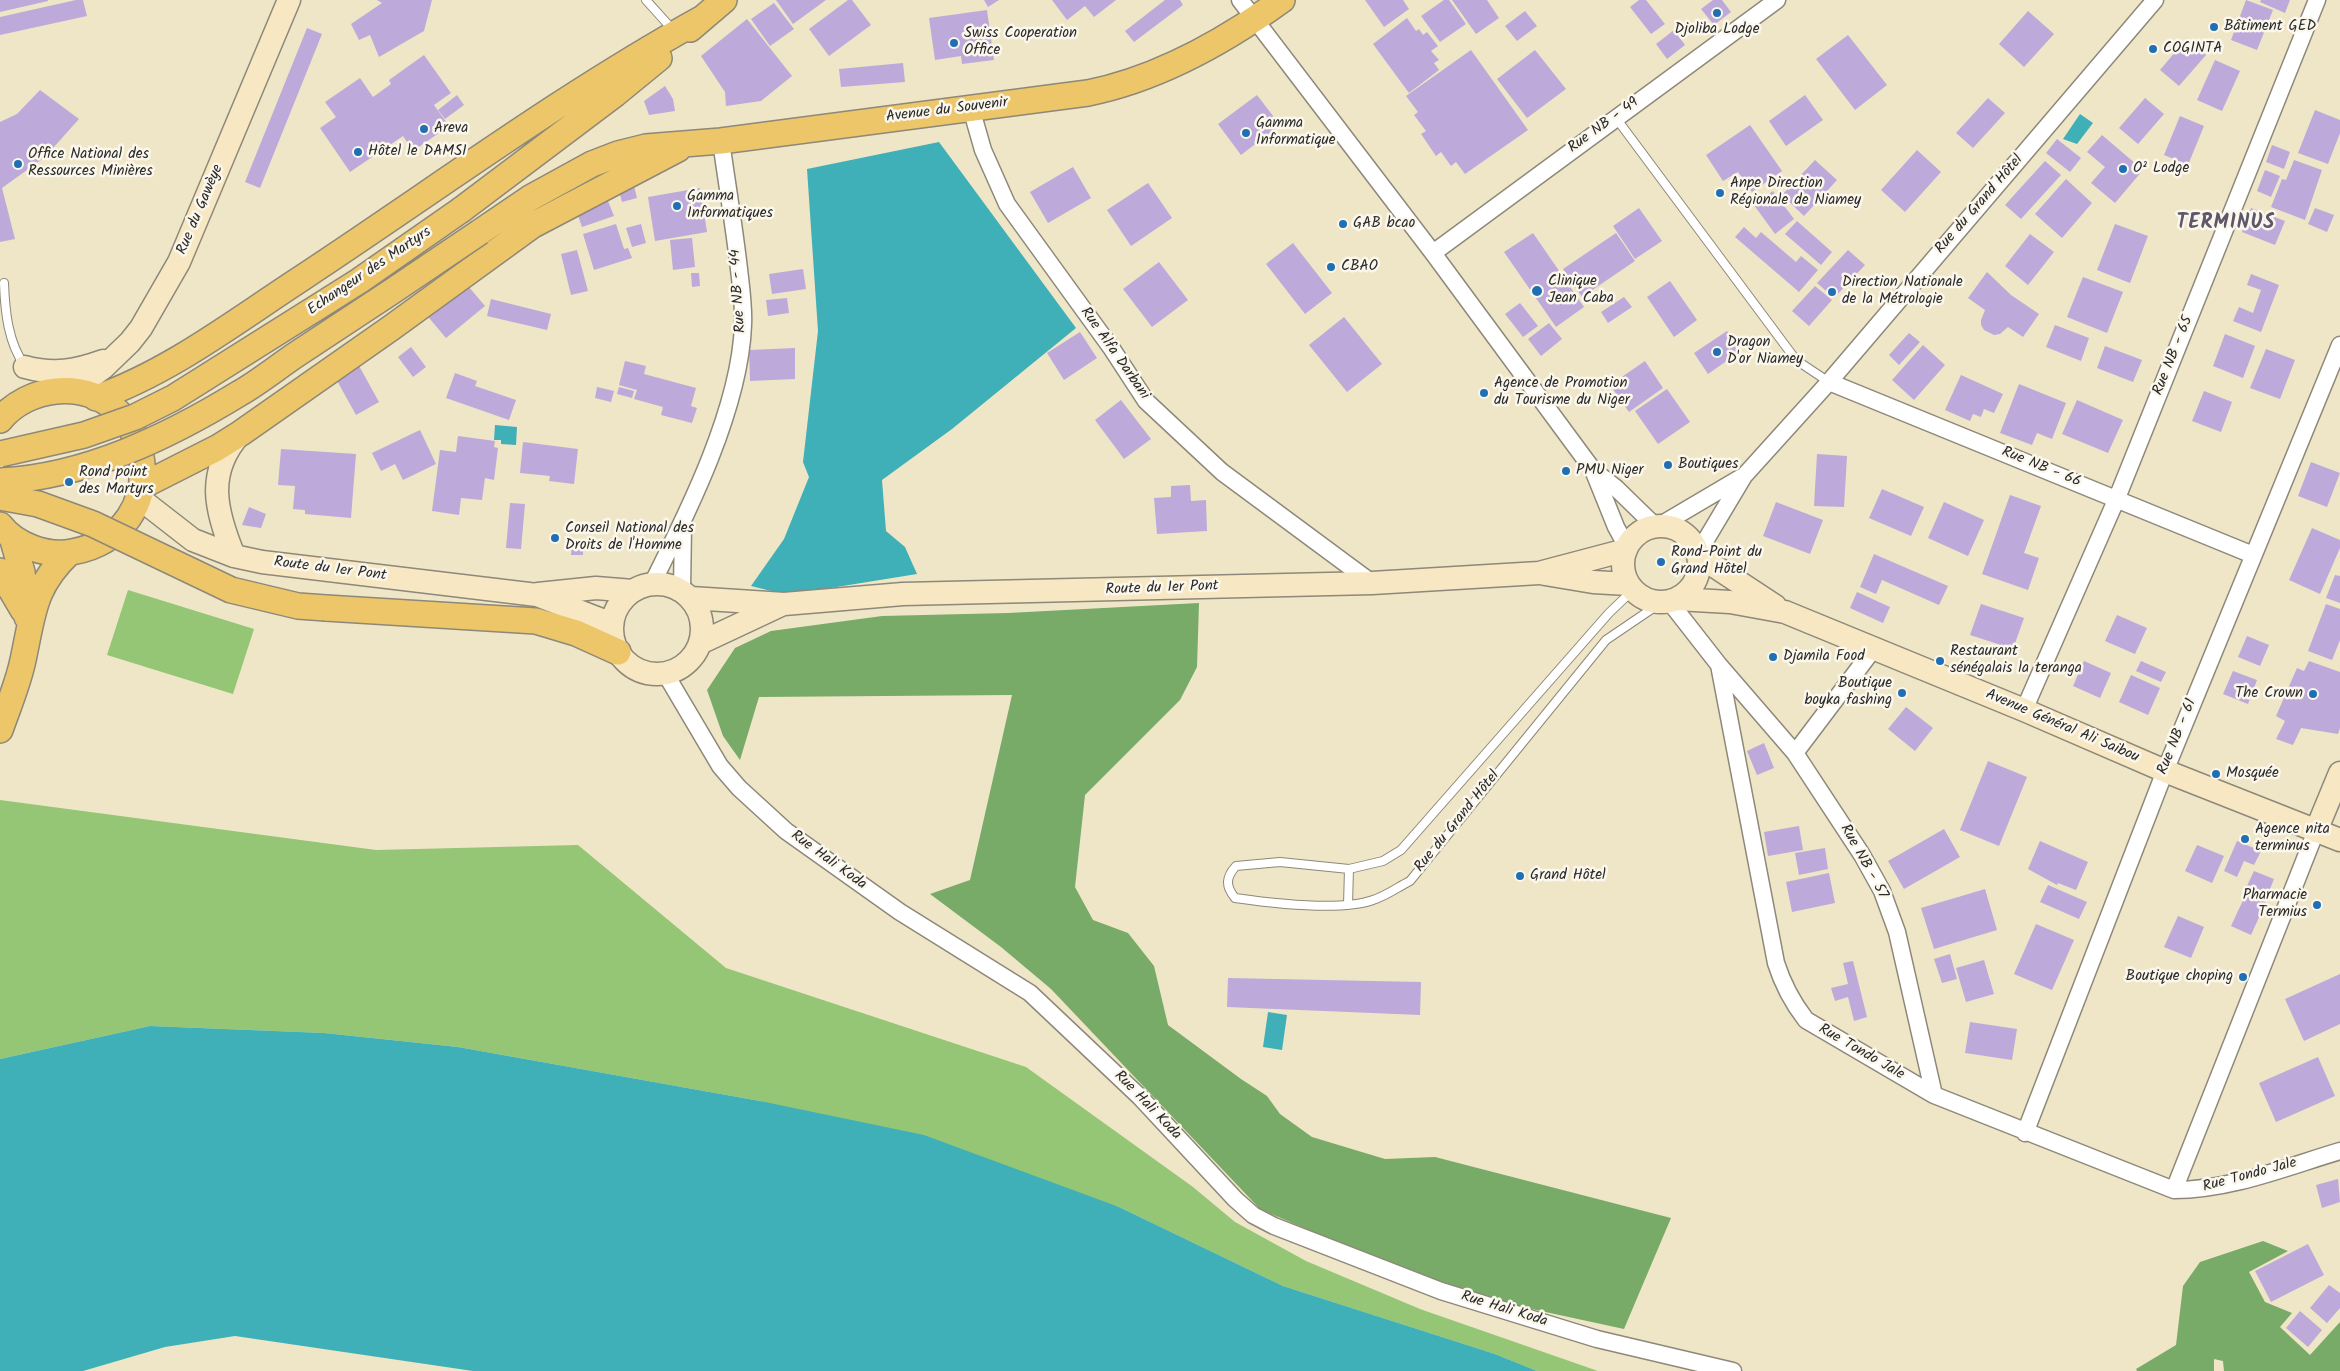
<!DOCTYPE html>
<meta charset="utf-8">
<style>
body{margin:0}
canvas{display:block;background:#efe5c7}
</style>
<canvas width="2340" height="1371"></canvas>
<script>
const g = document.querySelector('canvas').getContext('2d');
g.lineJoin = 'round';
function paint(path, color) { g.fillStyle = color; g.fill(path, 'evenodd'); }
function trace(path, color, width, dash) { g.strokeStyle = color; g.lineWidth = width; g.lineCap = dash ? 'butt' : 'round'; g.setLineDash(dash || []); g.stroke(path); }
function label(font, color, halo, rows, align = 'center') {
  g.font = font + ' Kalam,sans-serif'; g.lineWidth = 5; g.setLineDash([]); g.textBaseline = 'middle'; g.strokeStyle = halo; g.fillStyle = color; for (const [text, x, y, turn = 0] of rows) {
    g.save(); g.translate(x, y); g.rotate((+turn || 0) * Math.PI / 180); g.textAlign = isNaN(turn) ? turn : align; if (halo) g.strokeText(text, 0, 0); g.fillText(text, 0, 0); g.restore();
  }
}
paint(new Path2D(`
 M128,590L254,629L233,694L107,655Z
 M0,800L376,850L578,845L726,968L1026,1067L1193,1187L1235,1222L1306,1261L1420,1309L1598,1371H1537L1495,1354L1283,1286L1119,1207L760,1101L458,1047L324,1033L150,1026L0,1059Z`), '#95c676');
paint(new Path2D(`
 M1199,603L1197,667L1180,700L1085,795L1075,887L1093,920L1128,933L1154,966L1168,1025L1241,1079L1267,1096L1280,1114L1312,1137L1385,1159L1435,1157L1671,1218L1624,1329L1504,1303L1431,1283L1260,1209L1051,989L1001,947L930,894L970,880L1012,695L759,697L740,760L723,736L707,690L735,648L771,631L882,616L1008,613Z
 M2263,1241L2288,1251L2249,1272L2265,1302L2292,1313L2280,1327L2310,1355L2340,1322V1371H2224L2223,1361L2214,1359V1371H2137L2136,1369L2176,1345L2183,1286L2200,1262Z`), '#78ab67');
paint(new Path2D(`
 M2080,114L2093,123L2077,144L2063,139Z
 M939,142L1076,328L952,429L882,480L886,531L905,547L917,574L787,595L751,586L784,539L809,477L803,462L818,331L807,169Z
 M495,425L517,427L516,445L501,444V440H494Z
 M1268,1012L1287,1015L1282,1050L1263,1047Z
 M150,1026L324,1033L458,1047L760,1101L924,1135L1119,1207L1283,1286L1495,1354L1537,1371H473L235,1336L165,1347L83,1371H0V1059Z`), '#3fb0b7');
paint(new Path2D(`
 M0,0H48V1L0,12Z
 M76,0H83L87,16L0,35V17Z
 M377,0H432L424,31L379,57L370,35L359,40L351,24L382,3Z
 M776,0H826L793,24Z
 M848,0H852L871,25L829,56L809,29Z
 M984,0H999L988,7Z
 M1052,0H1116L1094,17L1085,6L1067,20Z
 M1165,0H1180L1183,5L1134,42L1125,31Z
 M1365,0H1403L1409,9L1384,27Z
 M1444,0H1449L1466,24L1440,42L1421,16Z
 M1452,0H1487L1499,18L1476,34Z
 M1639,0H1646L1665,24L1651,34L1630,7Z
 M1713,0H1722L1731,12L1714,25L1701,9Z
 M2246,0L2273,10L2257,50L2231,40Z
 M2261,0H2290L2285,13L2260,2Z
 M774,3L794,29L770,46L751,19Z
 M987,10L994,60L962,64L961,56L935,60L929,18Z
 M1525,11L1537,26L1517,41L1505,26Z
 M2028,11L2054,34L2024,67L1999,44Z
 M1407,18L1416,31L1419,29L1423,35L1427,32L1438,46L1431,51L1439,60L1434,63L1439,70L1409,93L1373,44Z
 M747,19L792,76L761,101L726,106L725,92L701,56Z
 M307,28L322,34L260,188L245,182Z
 M1674,30L1685,45L1667,59L1656,44Z
 M1848,35L1887,85L1855,110L1816,59Z
 M2187,38L2206,55L2179,86L2160,70Z
 M1471,50L1528,130L1465,174L1456,162L1451,166L1441,152L1436,156L1421,134L1426,131L1414,115L1418,112L1406,96Z
 M1535,50L1566,89L1527,118L1497,79Z
 M424,55L451,93L434,105L449,126L413,151L403,136L350,172L320,128L336,117L325,102L360,78L373,97L391,84L389,80Z
 M2215,60L2240,71L2222,111L2197,100Z
 M903,63L905,82L841,87L839,69Z
 M665,86L673,99L675,111L649,115L644,101Z
 M40,90L79,119L45,157L2,188L15,239L0,242V122L17,114Z
 M457,95L464,105L445,119L438,110Z
 M1257,95L1280,125L1241,155L1218,124Z
 M1805,95L1823,120L1786,146L1769,121Z
 M1988,98L2005,113L1973,148L1956,133Z
 M2145,98L2164,114L2138,144L2119,128Z
 M2315,110L2340,120V133L2328,164L2298,153Z
 M2180,116L2204,126L2188,165L2164,155Z
 M1750,125L1782,171L1752,192L1738,172L1723,181L1706,155Z
 M2102,135L2143,170L2115,203L2091,183L2105,167L2087,152Z
 M2057,139L2081,158L2070,172L2046,153Z
 M2272,145L2290,152L2284,169L2266,162Z
 M1917,150L1941,172L1905,212L1881,190Z
 M1815,160L1837,180L1804,216L1782,195Z
 M2294,160L2322,170L2305,220L2271,207L2282,179L2286,180Z
 M2045,161L2061,175L2021,219L2005,205Z
 M1073,167L1091,198L1048,223L1030,192Z
 M2265,170L2280,176L2271,197L2257,191Z
 M2066,179L2092,203L2062,238L2035,214Z
 M633,182L637,198L622,202L618,187Z
 M1148,183L1172,218L1131,246L1107,210Z
 M700,188L707,232L655,241L648,197Z
 M1773,191L1794,219L1775,234L1754,205Z
 M606,196L614,216L582,227L575,207Z
 M1639,208L1662,241L1635,259L1613,226Z
 M2251,208L2285,221L2275,245L2242,232Z
 M2315,208L2334,215L2327,232L2308,224Z
 M1797,221L1832,252L1821,265L1785,234Z
 M616,224L624,249L628,248L632,258L594,270L583,234Z
 M641,224L646,243L632,247L626,228Z
 M2115,224L2148,236L2130,283L2097,270Z
 M1744,227L1756,238L1761,232L1796,262L1801,256L1818,270L1799,292L1735,237Z
 M1533,233L1584,307L1556,327L1504,252Z
 M1616,233L1635,261L1582,297L1563,269Z
 M2030,234L2054,252L2028,285L2005,266Z
 M692,238L695,267L673,270L670,240Z
 M1293,243L1332,293L1305,314L1266,264Z
 M577,250L588,291L571,295L561,254Z
 M1848,250L1865,265L1834,298L1817,283Z
 M1159,262L1188,300L1152,327L1123,289Z
 M803,269L806,289L772,294L769,274Z
 M1987,272L2011,295L2039,314L2023,337L2008,327L2000,334L1994,335L1984,330L1981,325V320L1985,310L1968,298Z
 M691,273H699L700,286L692,287Z
 M2251,274L2279,285L2261,332L2233,321L2239,307L2253,313L2261,290L2247,285Z
 M2083,277L2123,292L2107,333L2067,317Z
 M463,280L485,306L446,338L424,312Z
 M1670,281L1697,320L1674,337L1647,297Z
 M1815,286L1832,300L1809,326L1792,311Z
 M1624,297L1632,307L1608,323L1601,312Z
 M787,298L789,313L768,316L766,300Z
 M491,299L551,314L547,330L487,316Z
 M1520,303L1538,326L1523,337L1505,314Z
 M1344,317L1382,364L1347,392L1309,345Z
 M1549,323L1562,339L1541,356L1528,339Z
 M2055,325L2089,338L2081,361L2046,347Z
 M1727,331L1741,351L1708,374L1694,353Z
 M1080,332L1097,358L1064,380L1047,353Z
 M1909,333L1920,342L1899,365L1889,355Z
 M2225,334L2255,346L2243,378L2213,366Z
 M1923,345L1945,365L1914,400L1892,380Z
 M2105,346L2142,360L2133,382L2097,368Z
 M411,347L426,367L413,377L398,357Z
 M795,348V379L750,381L749,350Z
 M2266,349L2295,360L2280,399L2250,388Z
 M625,361L646,366L644,374L696,388L691,406L697,408L692,423L661,415L663,407L634,399L637,390L619,385Z
 M1645,361L1663,388L1629,412L1610,385Z
 M358,364L379,402L356,415L335,377Z
 M455,373L477,381L475,386L516,400L509,420L446,398Z
 M1961,375L2003,394L1994,413L1984,409L1981,417L1973,414L1970,421L1945,410Z
 M2019,384L2066,403L2052,439L2037,433L2032,445L2000,433Z
 M597,387L614,391L611,402L595,398Z
 M619,387L634,391L632,398L617,394Z
 M1667,389L1690,422L1658,444L1635,411Z
 M2204,391L2232,402L2221,432L2192,421Z
 M1121,400L1151,439L1124,459L1095,420Z
 M2077,400L2123,420L2108,453L2062,434Z
 M420,430L436,464L403,480L395,464L381,471L372,453Z
 M458,436L495,441L494,447L498,448L494,480L485,478L482,500L461,498L459,515L432,511L440,450L456,452Z
 M523,442L578,449L574,484L549,481L550,476L520,473Z
 M281,449L356,454L351,518L305,514V510L293,509L295,486L278,485Z
 M1817,454L1847,456L1844,507L1814,506Z
 M2311,462L2340,473L2327,507L2298,496Z
 M1190,485L1191,501L1206,500L1207,531L1157,534L1154,498L1171,497V486Z
 M1882,489L1924,507L1911,536L1869,518Z
 M2010,495L2041,506L2024,553L2039,558L2028,590L1982,574Z
 M1776,502L1823,520L1810,554L1763,536Z
 M1944,502L1984,520L1968,556L1928,538Z
 M510,503L525,504L521,549L506,548Z
 M249,507L266,514L261,528L242,525Z
 M2312,528L2340,540V548L2320,594L2289,580Z
 M572,544H583V555H571Z
 M1874,554L1948,586L1939,605L1882,580L1876,594L1860,587Z
 M2335,575L2340,576V603L2326,598Z
 M1857,592L1890,607L1883,623L1850,608Z
 M1981,604L2024,618L2013,649L1970,635Z
 M2326,604L2340,609V640L2332,660L2308,651Z
 M2117,615L2147,628L2135,654L2105,641Z
 M2247,636L2269,645L2260,666L2238,657Z
 M2084,661L2111,673L2100,698L2073,686Z
 M2141,661L2166,672L2161,682L2136,671Z
 M2309,661L2340,672V728L2338,734L2301,728L2293,745L2276,739L2285,721L2276,716L2297,668L2304,671Z
 M2233,671L2257,680L2248,704L2223,694Z
 M2131,675L2160,688L2148,715L2119,702Z
 M1906,707L1933,728L1915,751L1888,729Z
 M1764,743L1774,768L1757,775L1747,751Z
 M1988,761L2027,777L1999,846L1960,830Z
 M1799,826L1803,850L1768,856L1764,832Z
 M1944,829L1960,857L1904,889L1888,861Z
 M2040,841L2088,862L2076,890L2058,883L2057,885L2028,869Z
 M2237,841L2261,851L2254,865L2244,861L2237,877L2224,871Z
 M2197,845L2224,856L2212,883L2185,871Z
 M1825,848L1828,869L1799,875L1795,853Z
 M2254,871L2274,879L2266,899L2245,890Z
 M1829,873L1835,903L1792,912L1786,882Z
 M2048,885L2087,902L2079,919L2040,902Z
 M1985,889L1997,930L1934,949L1921,908Z
 M2246,894L2266,902L2251,935L2231,926Z
 M2178,916L2204,927L2191,958L2164,947Z
 M2036,924L2074,940L2052,990L2014,974Z
 M1950,954L1957,979L1942,983L1934,959Z
 M1984,960L1994,994L1966,1002L1956,968Z
 M1853,961L1867,1017L1854,1021L1848,997L1835,1001L1831,988L1848,984L1843,963Z
 M2340,974V1024L2304,1041L2285,999Z
 M1228,978L1421,982L1420,1015L1227,1007Z
 M1970,1022L2017,1029L2012,1060L1965,1053Z
 M2318,1057L2335,1096L2276,1122L2259,1083Z
 M2338,1179L2340,1202L2322,1208L2316,1185Z
 M2308,1244L2324,1275L2271,1302L2255,1271Z
 M2329,1285L2340,1293V1308L2327,1323L2310,1308Z
 M2300,1311L2322,1330L2308,1347L2286,1328Z`), '#bdaada');
const lane = new Path2D(`
 M646,0L673,30
 M1616,118L1796,360L1829,382
 M4,283C5,311 8,343 25,366
 M1633,590L1609,613L1401,850L1383,861L1349,869L1280,862L1236,866C1226,877 1225,886 1235,898C1270,903 1339,912 1373,900C1386,896 1398,887 1410,881L1606,640L1662,602
 M1348,905L1349,869`);
const street = new Path2D(`
 M1240,0L1433,253L1593,470L1616,527L1627,547
 M971,108L983,150L1007,204L1112,349L1146,401L1222,472L1372,583
 M1433,253L1777,0
 M1829,382L2253,555
 M1593,470L1616,488L1655,526
 M1659,526L1742,477
 M1698,553L1744,476L1829,382L2155,0
 M652,584C689,510 740,408 743,325C744,307 741,287 739,269C734,226 727,184 721,141
 M682,590L683,526
 M1669,601L1719,665L1795,753L1862,855L1882,891L1897,932L1934,1095
 M1719,665L1776,963C1783,985 1792,1002 1806,1020L1934,1095L2174,1190C2231,1190 2286,1167 2340,1151
 M665,673L720,766L739,788L786,831L900,912L1030,993L1140,1097L1235,1199L1253,1215L1274,1226L1441,1291L1597,1339L1733,1371
 M2024,710L2117,498L2317,0
 M1795,753L1875,647
 M2025,1133L2165,771L2340,345
 M2174,1190L2316,831`);
const secondary = new Path2D(`
 M25,367C54,375 75,371 103,361
 M72,391L103,368L130,342L141,328L179,262L289,0
 M139,498L193,540L234,556L262,562L537,595L612,624
 M1623 564a38 38 0 1 1 76 0a38 38 0 1 1-76 0Z
 M234,556C216,512 205,473 240,434
 M1699,556L1775,606
 M1545,574L1593,582L1628,584
 M612 629a45 45 0 1 1 90 0a45 45 0 1 1-90 0Z
 M538,594L596,588L633,591
 M691,598L784,604L903,594L1372,583L1539,573L1626,550
 M1677,599L1730,602L1785,612L2024,710L2165,771L2340,840
 M700,643L781,605
 M2316,831L2340,773`);
const primary = new Path2D(`
 M690,29L724,0
 M461,210L615,94L659,58
 M480,232L530,198L592,164L618,154L646,147L721,141L1088,93C1158,79 1224,42 1282,0
 M96,398C170,372 236,321 302,278C434,191 562,96 701,19
 M0,420C14,403 35,393 56,391C155,382 180,532 72,552C47,557 15,545 0,525
 M142,486L217,448L241,433L391,328L533,225L678,149
 M12,537L22,572L27,617
 M0,571L23,610
 M326,608L536,621L576,633L618,652
 M0,730C8,707 18,684 23,660C33,614 33,587 69,553`);
trace(lane, '#8d8879', 10);
trace(street, '#8d8879', 19);
trace(secondary, '#8d8879', 25);
trace(primary, '#8d8879', 28);
trace(lane, '#fff', 8);
trace(street, '#fff', 16);
trace(secondary, '#f7e8c3', 22);
trace(primary, '#ecc669', 25);
const primaryBridge = new Path2D(`
 M0,454L84,435L135,417L173,398L359,281L461,210
 M0,481C85,477 168,437 240,393C261,381 280,365 300,352C360,313 420,273 480,232
 M0,497L38,504L93,524L231,590L298,606L326,608`);
trace(primaryBridge, '#8d8879', 28, []);
trace(primaryBridge, '#ecc669', 25);
for (const [x, y, r, color] of [
 [1717,13,5,"#1f6fb2"],
 [2214,27,5,"#1f6fb2"],
 [954,43,5,"#1f6fb2"],
 [2153,49,5,"#1f6fb2"],
 [424,129,5,"#1f6fb2"],
 [1246,133,5,"#1f6fb2"],
 [358,152,5,"#1f6fb2"],
 [18,164,5,"#1f6fb2"],
 [2123,169,5,"#1f6fb2"],
 [1720,193,5,"#1f6fb2"],
 [677,206,5,"#1f6fb2"],
 [1343,224,5,"#1f6fb2"],
 [1331,267,5,"#1f6fb2"],
 [1537,291,6,"#1f6fb2"],
 [1832,292,5,"#1f6fb2"],
 [1717,352,5,"#1f6fb2"],
 [1484,393,5,"#1f6fb2"],
 [1668,465,5,"#1f6fb2"],
 [1566,471,5,"#1f6fb2"],
 [69,482,5,"#1f6fb2"],
 [555,538,5,"#1f6fb2"],
 [1661,562,5,"#1f6fb2"],
 [1773,657,5,"#1f6fb2"],
 [1940,661,5,"#1f6fb2"],
 [1902,693,5,"#1f6fb2"],
 [2313,694,5,"#1f6fb2"],
 [2216,774,5,"#1f6fb2"],
 [2245,839,5,"#1f6fb2"],
 [1520,876,5,"#1f6fb2"],
 [2317,905,5,"#1f6fb2"],
 [2243,977,5,"#1f6fb2"]
]) { const dot = new Path2D(); dot.arc(x, y, r, 0, 2 * Math.PI); g.fillStyle = color; g.fill(dot); trace(dot, '#fbf7ec', 2); }
label('15px', '#2b2b2b', '#fbf7ec', [
 ["Bâtiment GED",2224,27],
 ["Djoliba Lodge",1717,30,"center"],
 ["Swiss Cooperation",964,34],
 ["Office",964,51],
 ["COGINTA",2163,49],
 ["Gamma",1256,124],
 ["Informatique",1256,141],
 ["Areva",434,129],
 ["Hôtel le DAMSI",368,152],
 ["Office National des",28,155],
 ["Ressources Minières",28,172],
 ["O² Lodge",2133,169],
 ["Anpe Direction",1730,184],
 ["Régionale de Niamey",1730,201],
 ["Gamma",687,197],
 ["Informatiques",687,214],
 ["GAB bcao",1353,224],
 ["CBAO",1341,267],
 ["Clinique",1548,282],
 ["Jean Caba",1548,299],
 ["Direction Nationale",1842,283],
 ["de la Métrologie",1842,300],
 ["Dragon",1727,343],
 ["D'or Niamey",1727,360],
 ["Agence de Promotion",1494,384],
 ["du Tourisme du Niger",1494,401],
 ["Boutiques",1678,465],
 ["PMU Niger",1576,471],
 ["Rond point",79,473],
 ["des Martyrs",79,490],
 ["Conseil National des",565,529],
 ["Droits de l'Homme",565,546],
 ["Rond-Point du",1671,553],
 ["Grand Hôtel",1671,570],
 ["Restaurant",1950,652],
 ["sénégalais la teranga",1950,669],
 ["Djamila Food",1783,657],
 ["Boutique",1892,684,"right"],
 ["boyka fashing",1892,701,"right"],
 ["The Crown",2303,694,"right"],
 ["Mosquée",2226,774],
 ["Agence nita",2255,830],
 ["terminus",2255,847],
 ["Grand Hôtel",1530,876],
 ["Pharmacie",2307,896,"right"],
 ["Termius",2307,913,"right"],
 ["Boutique choping",2233,977,"right"]
], 'left');
label('15px', '#2b2b2b', '#fbf7ec', [
 ["Avenue du Souvenir",947,111,-7],
 ["Rue NB - 49",1604,126,-36],
 ["Rue du Grand Hôtel",1980,205,-49],
 ["Rue du Gawèye",201,210,-67],
 ["Echangeur des Martyrs",370,272,-34],
 ["Rue NB - 44",739,291,-94],
 ["Rue Alfa Darbani",1114,354,55],
 ["Rue NB - 65",2174,356,-68],
 ["Rue NB - 66",2041,468,22],
 ["Route du 1er Pont",330,570,7],
 ["Route du 1er Pont",1162,589,-2],
 ["Avenue Général Ali Saibou",2062,727,23],
 ["Rue NB - 61",2178,737,-68],
 ["Rue du Grand Hôtel",1458,822,-51],
 ["Rue Hali Koda",828,861,36],
 ["Rue NB - 57",1863,862,61],
 ["Rue Tondo Jale",1861,1053,30],
 ["Rue Hali Koda",1147,1106,46],
 ["Rue Tondo Jale",2250,1176,-15],
 ["Rue Hali Koda",1504,1310,17]
]);
g.letterSpacing = '1px';
label('bold 20px', '#5e5768', '#fbf7ec', [
 ["TERMINUS",2226,225]
]);
g.letterSpacing = '0px';
</script>
